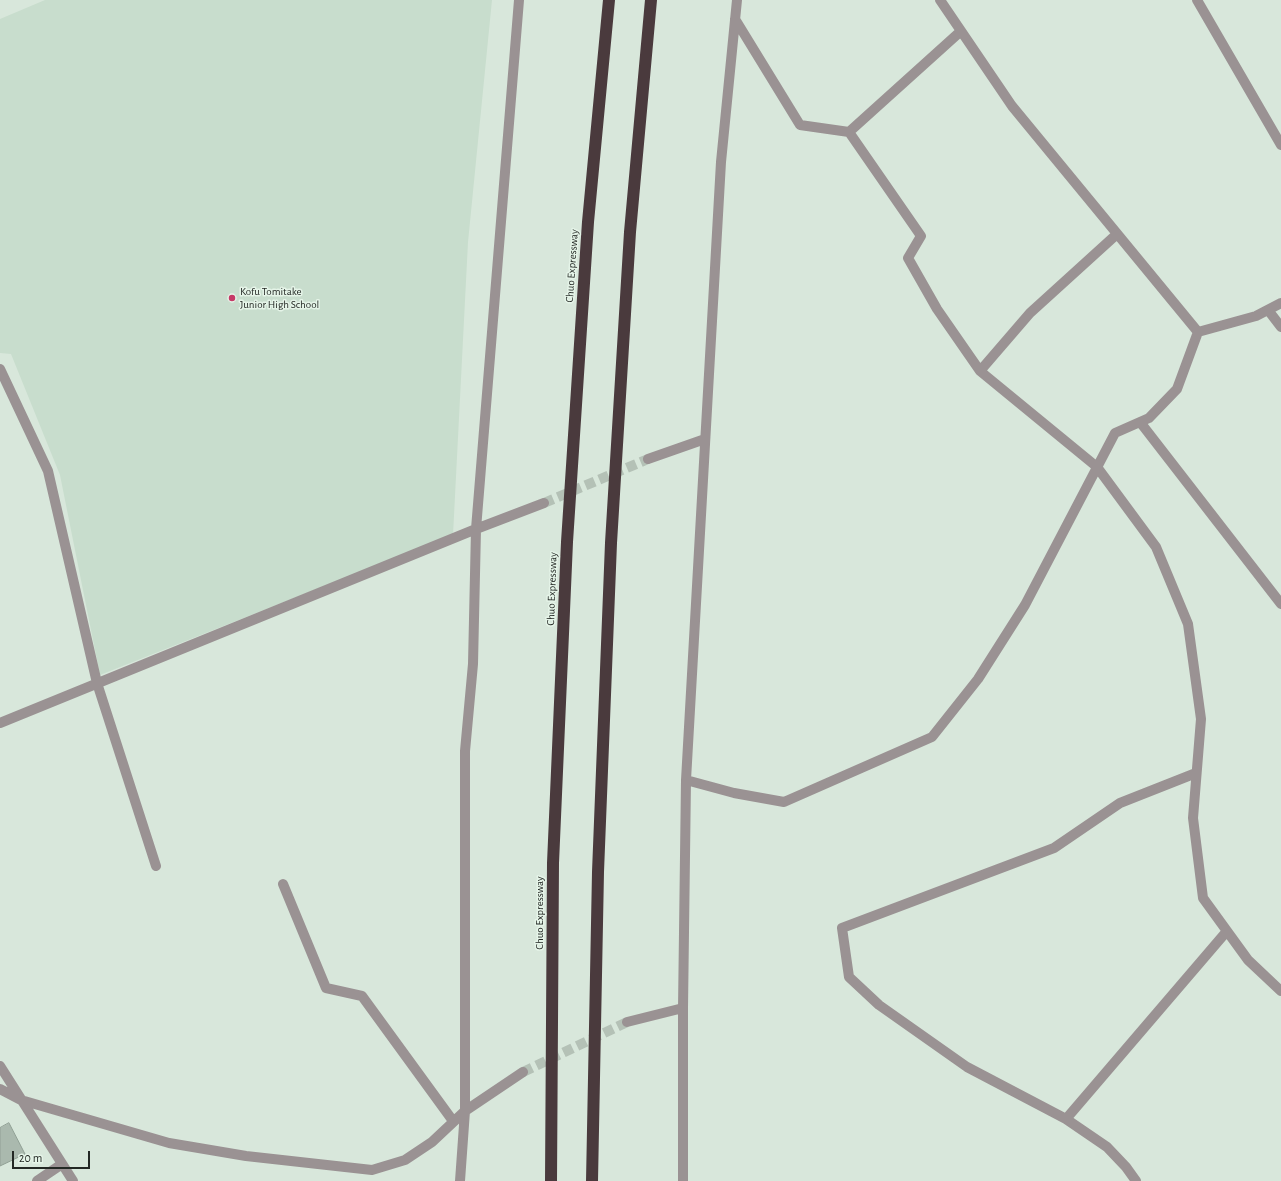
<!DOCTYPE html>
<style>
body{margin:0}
#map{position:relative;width:1281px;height:1181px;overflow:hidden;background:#d8e7db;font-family:"Alegreya Sans",sans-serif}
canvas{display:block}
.scale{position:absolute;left:12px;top:1151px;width:78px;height:18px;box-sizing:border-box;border:2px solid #232824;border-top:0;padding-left:5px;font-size:12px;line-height:14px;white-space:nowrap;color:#232824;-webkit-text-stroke:3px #e5f4e8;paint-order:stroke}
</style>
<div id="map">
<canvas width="1281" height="1181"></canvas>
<div class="scale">20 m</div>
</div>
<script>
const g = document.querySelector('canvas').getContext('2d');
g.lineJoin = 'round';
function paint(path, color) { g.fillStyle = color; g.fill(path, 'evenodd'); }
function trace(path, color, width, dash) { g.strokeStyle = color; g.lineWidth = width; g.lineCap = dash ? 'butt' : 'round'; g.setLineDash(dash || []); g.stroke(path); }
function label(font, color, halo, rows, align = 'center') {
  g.font = font + ' "Alegreya Sans",sans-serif'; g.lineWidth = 3; g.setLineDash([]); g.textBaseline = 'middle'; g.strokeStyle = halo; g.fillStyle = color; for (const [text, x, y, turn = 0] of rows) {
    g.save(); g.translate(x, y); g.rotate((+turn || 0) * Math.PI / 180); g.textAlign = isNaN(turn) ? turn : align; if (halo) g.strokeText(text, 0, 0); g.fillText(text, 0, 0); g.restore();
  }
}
paint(new Path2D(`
 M45,0H492L468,242L453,535L100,675L60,475L11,354L0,353V19Z`), '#c8ddcd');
const building = new Path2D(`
 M9,1123L25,1154L0,1166V1128Z`);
paint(building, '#aab9ae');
trace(building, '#91a095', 1);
trace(new Path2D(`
 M544,503L648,459
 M523,1072L627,1022`), '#b4c1b6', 10, [10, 5]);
trace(new Path2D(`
 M940,0L1012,106L1198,332
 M1197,0L1281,145
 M735,19L800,125L849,132
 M961,31L849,132L921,236L908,258L937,309L980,371L1097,467L1156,547L1188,624L1201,719L1193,818L1203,898L1248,960L1281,991
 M1268,310L1281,327
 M0,369L48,471L97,683L156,866
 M980,371L1030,313L1117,234
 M1140,422L1281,604
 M648,459L705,439
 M0,723L476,529L544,503
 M1196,773L1120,803L1054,848L842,928L849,977L879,1005L967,1067L1066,1119L1227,931
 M686,780L734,793L784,802L932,737L978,679L1025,605L1115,433L1149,418L1177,389L1198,332L1256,316L1281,303
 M283,884L326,988L362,996L453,1121
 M627,1022L683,1008
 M0,1066L73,1181
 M0,1089L21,1100L169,1143L246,1156L372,1170L405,1160L432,1142L465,1111L523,1072
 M1066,1119L1107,1147L1126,1167L1136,1181
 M37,1181L62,1164
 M460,1181L465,1111V751L473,664L476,529L519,0
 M683,1181V1008L686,780L721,162L737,0`), '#9a9293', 10);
trace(new Path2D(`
 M551,1181L553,863L567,542L588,222L609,0
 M592,1181L598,872L611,543L630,232L651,0`), '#4a3a3d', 12);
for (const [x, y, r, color] of [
 [232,298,4,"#c63967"]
]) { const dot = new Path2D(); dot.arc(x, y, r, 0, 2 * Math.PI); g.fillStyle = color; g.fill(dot); trace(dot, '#e5f4e8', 1.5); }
label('11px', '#232824', '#e5f4e8', [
 ["Chuo Expressway",572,266,-86],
 ["Chuo Expressway",552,589,-88],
 ["Chuo Expressway",540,913,-90]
]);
label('11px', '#232824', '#e5f4e8', [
 ["Kofu Tomitake",240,292],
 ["Junior High School",240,305]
], 'left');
</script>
